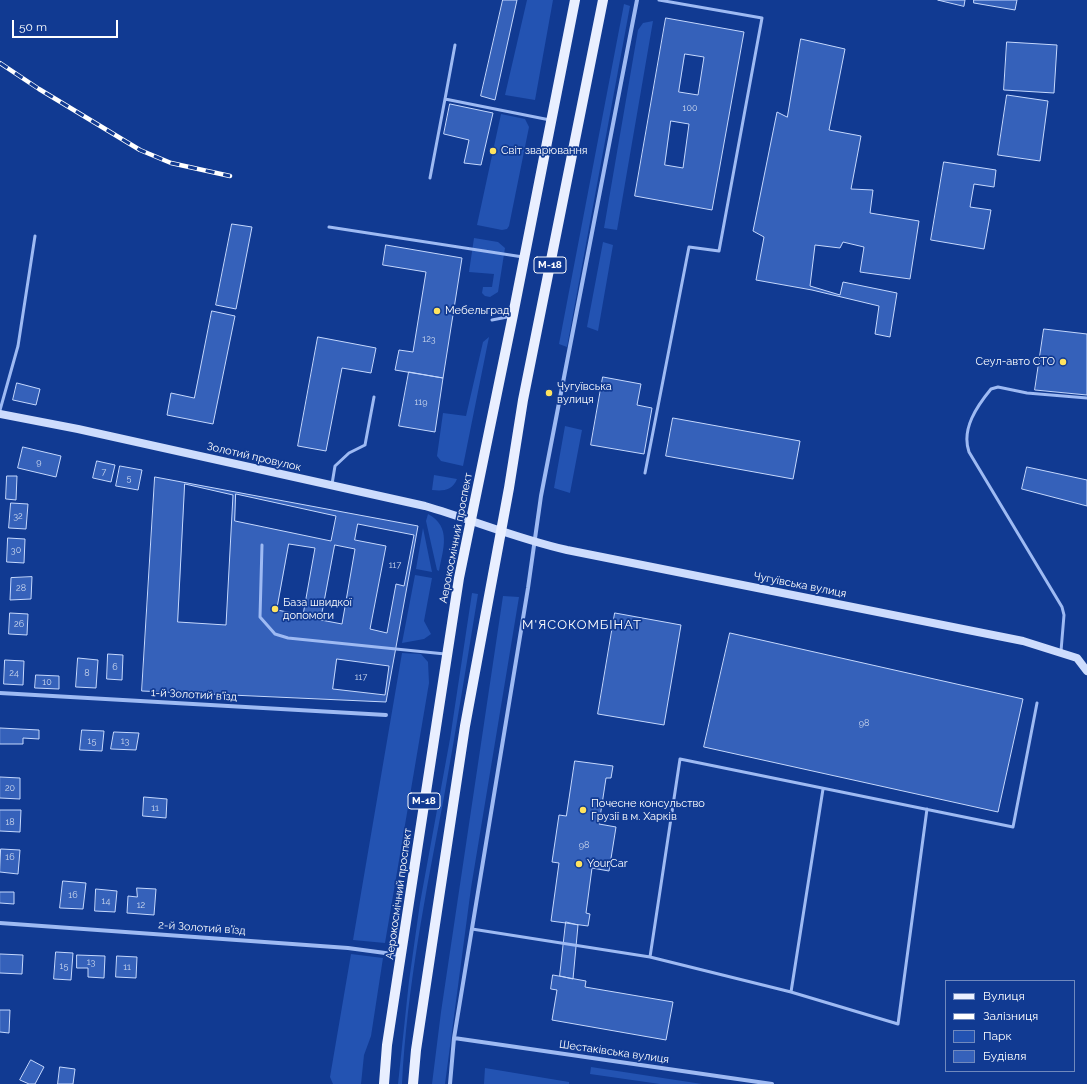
<!DOCTYPE html>
<meta charset="utf-8">
<style>
body{margin:0}
#map{position:relative;width:1087px;height:1084px;overflow:hidden;background:#113a92;font-family:Raleway,sans-serif}
canvas{display:block}
.legend{position:absolute;left:945px;top:980px;width:130px;height:92px;box-sizing:border-box;background:#113a92;border:1px solid #7089be;margin:0;padding:5px 7px;list-style:none;font-size:12px;color:#fff}
.legend li{display:flex;align-items:center;gap:8px;height:20px}
.legend b{width:20px;border:1px solid #7089be}
.scale{position:absolute;left:12px;top:20px;width:106px;height:18px;box-sizing:border-box;border:2px solid #fff;border-top:0;padding-left:5px;font-size:12px;line-height:14px;white-space:nowrap;color:#fff;-webkit-text-stroke:3px #113a92;paint-order:stroke}
</style>
<div id="map">
<canvas width="1087" height="1084"></canvas>
<ul class="legend">
<li><b style="height:5px;background:#e9efff"></b>Вулиця</li>
<li><b style="height:5px;background:#fff"></b>Залізниця</li>
<li><b style="height:11px;background:#2353b2"></b>Парк</li>
<li><b style="height:11px;background:#3561ba"></b>Будівля</li>
</ul>
<div class="scale">50 m</div>
</div>
<script>
const g = document.querySelector('canvas').getContext('2d');
g.lineJoin = 'round';
function paint(path, color) { g.fillStyle = color; g.fill(path, 'evenodd'); }
function trace(path, color, width, dash) { g.strokeStyle = color; g.lineWidth = width; g.lineCap = dash ? 'butt' : 'round'; g.setLineDash(dash || []); g.stroke(path); }
function label(font, color, halo, rows, align = 'center') {
  g.font = font + ' Raleway,sans-serif'; g.lineWidth = 3.5; g.setLineDash([]); g.textBaseline = 'middle'; g.strokeStyle = halo; g.fillStyle = color; for (const [text, x, y, turn = 0] of rows) {
    g.save(); g.translate(x, y); g.rotate((+turn || 0) * Math.PI / 180); g.textAlign = isNaN(turn) ? turn : align; if (halo) g.strokeText(text, 0, 0); g.fillText(text, 0, 0); g.restore();
  }
}
paint(new Path2D(`
 M527,0H553L535,100L505,95Z
 M624,4L630,6L567,347L559,344Z
 M653,21L617,230L604,228L638,30L643,23Z
 M501,114L525,119L529,127L509,226L507,229L502,230L477,225Z
 M474,238L498,242L505,248L498,292L490,297L485,296L482,293L483,287H492L494,274L469,272Z
 M603,242L613,245L598,331L587,327Z
 M489,337L463,466L441,461L437,456L443,413L466,416L483,342Z
 M565,426L582,430L570,493L554,488Z
 M434,475L457,479C452,491 443,491 432,490Z
 M428,514C452,527 443,549 439,571L437,570L426,521Z
 M423,528L432,572L416,569Z
 M415,575L432,578L424,621L431,634L424,639L402,643Z
 M472,593L478,594C467,662 456,729 444,797C426,892 407,987 402,1084H398L409,981L420,903L450,739Z
 M503,596L519,597L471,888L445,1084H432L441,1012Z
 M402,653L421,654L428,662L429,683L385,943L353,940Z
 M351,954L383,958L371,1036L364,1055L361,1084H333L330,1077Z
 M591,1067L702,1084H660L590,1074Z
 M485,1068L569,1082V1084H484Z`), '#2353b2');
const building = new Path2D(`
 M503,0H517L495,100L481,96Z
 M938,0H965L964,6Z
 M974,0H1017L1015,10L974,3Z
 M666,18L744,32L712,210L635,196ZM685,54L704,57L698,95L679,92ZM671,121L689,124L683,168L665,165Z
 M801,39L845,49L829,130L861,136L851,189L873,190L870,213L919,221L910,279L860,272L864,247L843,242L840,248L815,245L810,286L840,295L843,282L897,293L890,337L875,334L879,306L812,290L756,280L764,237L753,231L777,112L787,117Z
 M1007,42L1057,45L1054,93L1004,90Z
 M1007,95L1048,101L1040,161L998,155Z
 M450,104L493,113L481,165L464,163L469,140L444,134Z
 M944,162L996,170L994,187L974,184L970,207L991,210L984,249L931,240Z
 M232,224L252,227L236,309L216,305Z
 M386,245L462,258L443,378L395,370L399,350L413,352L426,272L383,265Z
 M212,311L235,316L213,424L167,415L171,393L194,398Z
 M1044,329L1087,334V395L1035,390Z
 M318,337L376,348L371,373L342,368L326,451L298,446Z
 M409,372L443,378L435,432L399,426Z
 M603,377L641,384L637,405L652,408L644,454L591,445Z
 M17,383L40,389L36,405L13,400Z
 M673,418L800,441L793,479L666,456Z
 M23,447L61,456L56,477L18,468Z
 M97,461L115,465L111,482L93,478Z
 M120,466L142,470L138,490L116,486Z
 M1027,467L1087,480V506L1022,489Z
 M7,476H17L16,500L6,499Z
 M155,477L418,526L386,702L142,691Z
 M185,484L233,495L226,625L178,622Z
 M236,494L336,516L331,541L235,521Z
 M11,503L28,504L26,529L9,528Z
 M358,524L414,535L404,586L396,584L387,633L370,629L386,546L355,540Z
 M8,538L25,539L24,563L7,562Z
 M289,544L315,548L303,615L277,610Z
 M335,545L355,549L342,624L321,620Z
 M32,577L31,599L10,600L11,578Z
 M10,613L28,614L27,635L9,634Z
 M615,613L681,625L664,725L598,714Z
 M730,633L1023,699L998,812L704,747Z
 M108,654L123,655L122,680L107,679Z
 M78,658L98,660L96,688L76,687Z
 M337,659L389,666L385,695L333,689Z
 M5,660L24,661L23,685L4,684Z
 M36,675L59,676V689L35,688Z
 M0,728L39,730V739L23,738V744H0Z
 M82,730L104,731L102,751L80,750Z
 M114,732L139,733L136,750L111,749Z
 M575,761L613,766L611,778H606L599,824L616,827L609,871L592,868L586,913L590,914L588,926L551,921L559,863L552,862L559,815L566,816Z
 M0,777L20,778V799L0,798Z
 M144,797L167,799L166,818L143,816Z
 M0,810H21L20,832L0,831Z
 M1,849L20,850L18,874L0,872Z
 M63,881L86,883L83,909L60,908Z
 M137,888L156,889L154,915L127,913L128,896L137,897Z
 M96,889L117,891L115,912L95,911Z
 M0,892H14V904L0,903Z
 M566,922L578,925L573,979L560,976Z
 M56,952L73,953L71,980L54,979Z
 M0,954L23,955L22,974L0,973Z
 M77,955L105,956L104,978L88,977V968H77Z
 M117,956L137,957L136,978L116,977Z
 M553,975L586,981L585,987L673,1002L666,1040L552,1020L557,990L551,989Z
 M0,1010H10L9,1033L0,1032Z
 M31,1060L44,1067L35,1084H29L20,1080Z
 M60,1067L75,1069L73,1084H58Z`);
paint(building, '#3561ba');
trace(building, '#c5d8fd', 1);
trace(new Path2D(`
 M445,99L455,45
 M430,178L445,99L550,120
 M329,227L523,257
 M492,320L512,316
 M0,410L18,346L35,236
 M645,473L689,247L719,251L762,18L659,0
 M332,484L335,466L349,453L365,445L374,397
 M262,545L260,617L275,634L288,638L445,654
 M1061,651L1064,615L1062,607L969,452C961,429 977,406 991,389L998,387L1027,393L1087,398
 M472,929L650,957L680,759L1013,827L1037,703
 M650,957L791,992L898,1024L927,809
 M791,992L823,789`), '#9ebaf3', 3);
trace(new Path2D(`
 M0,693L386,715
 M0,923L348,948L400,955
 M454,1038L772,1084
 M450,1084L454,1038L528,588L541,496L637,0`), '#9ebaf3', 4);
trace(new Path2D(`
 M0,414L78,429L425,506C473,520 518,539 567,550L1023,641L1077,658L1087,671`), '#cddcfd', 8);
trace(new Path2D(`
 M384,1084L387,1045L459,578L513,315L575,0
 M413,1084L416,1050L465,726L509,488L523,400L603,0`), '#e9efff', 10);
const rail = new Path2D(`
 M0,63L39,89L140,150L171,163L230,176`);
trace(rail, '#fff', 4.5);
trace(rail, '#113a92', 3, [9]);
for (const [x, y, r, color] of [
 [493,151,4,"#ffe35f"],
 [437,311,4,"#ffe35f"],
 [1063,362,4,"#ffe35f"],
 [549,393,4,"#ffe35f"],
 [275,609,4,"#ffe35f"],
 [583,810,4,"#ffe35f"],
 [579,864,4,"#ffe35f"]
]) { const dot = new Path2D(); dot.arc(x, y, r, 0, 2 * Math.PI); g.fillStyle = color; g.fill(dot); trace(dot, '#113a92', 1.5); }
label('9px', '#ccd8ee', null, [
 ["100",690,108],
 ["123",429,339],
 ["119",421,402],
 ["9",39,462],
 ["7",104,472],
 ["5",129,478],
 ["32",18,516],
 ["30",16,550],
 ["117",395,565],
 ["28",21,588],
 ["26",19,624],
 ["6",115,667],
 ["24",14,673],
 ["8",87,673],
 ["117",361,677],
 ["10",47,682],
 ["98",864,723],
 ["15",92,741],
 ["13",125,741],
 ["20",10,788],
 ["11",155,808],
 ["18",10,822],
 ["98",584,845],
 ["16",10,857],
 ["16",73,895],
 ["14",106,901],
 ["12",141,905],
 ["13",91,962],
 ["15",64,966],
 ["11",127,967]
]);
for (const [x, y, w] of [
 [550,265,32],
 [424,801,32]
]) { const box = new Path2D(); box.roundRect(x - w / 2, y - 8, w, 16, 3); g.fillStyle = '#113a92'; g.fill(box); trace(box, '#fff', 1); }
label('bold 10px', '#fff', null, [
 ["М-18",550,265],
 ["М-18",424,801]
]);
label('11px', '#fff', '#113a92', [
 ["Світ зварювання",501,151],
 ["Мебельград",445,311],
 ["Сеул-авто СТО",1055,362,"right"],
 ["Чугуївська",557,387],
 ["вулиця",557,400],
 ["База швидкої",283,603],
 ["допомоги",283,616],
 ["Почесне консульство",591,804],
 ["Грузії в м. Харків",591,817],
 ["YourCar",587,864]
], 'left');
label('11px', '#fff', '#113a92', [
 ["Золотий провулок",254,457,13],
 ["Аерокосмічний проспект",456,538,-79],
 ["Чугуївська вулиця",800,585,11],
 ["1-й Золотий в’їзд",194,695,3],
 ["Аерокосмічний проспект",399,894,-82],
 ["2-й Золотий в’їзд",202,928,4],
 ["Шестаківська вулиця",614,1052,8]
]);
g.letterSpacing = '1px';
label('13px', '#fff', '#113a92', [
 ["М'ЯСОКОМБІНАТ",582,625]
]);
g.letterSpacing = '0px';
</script>
